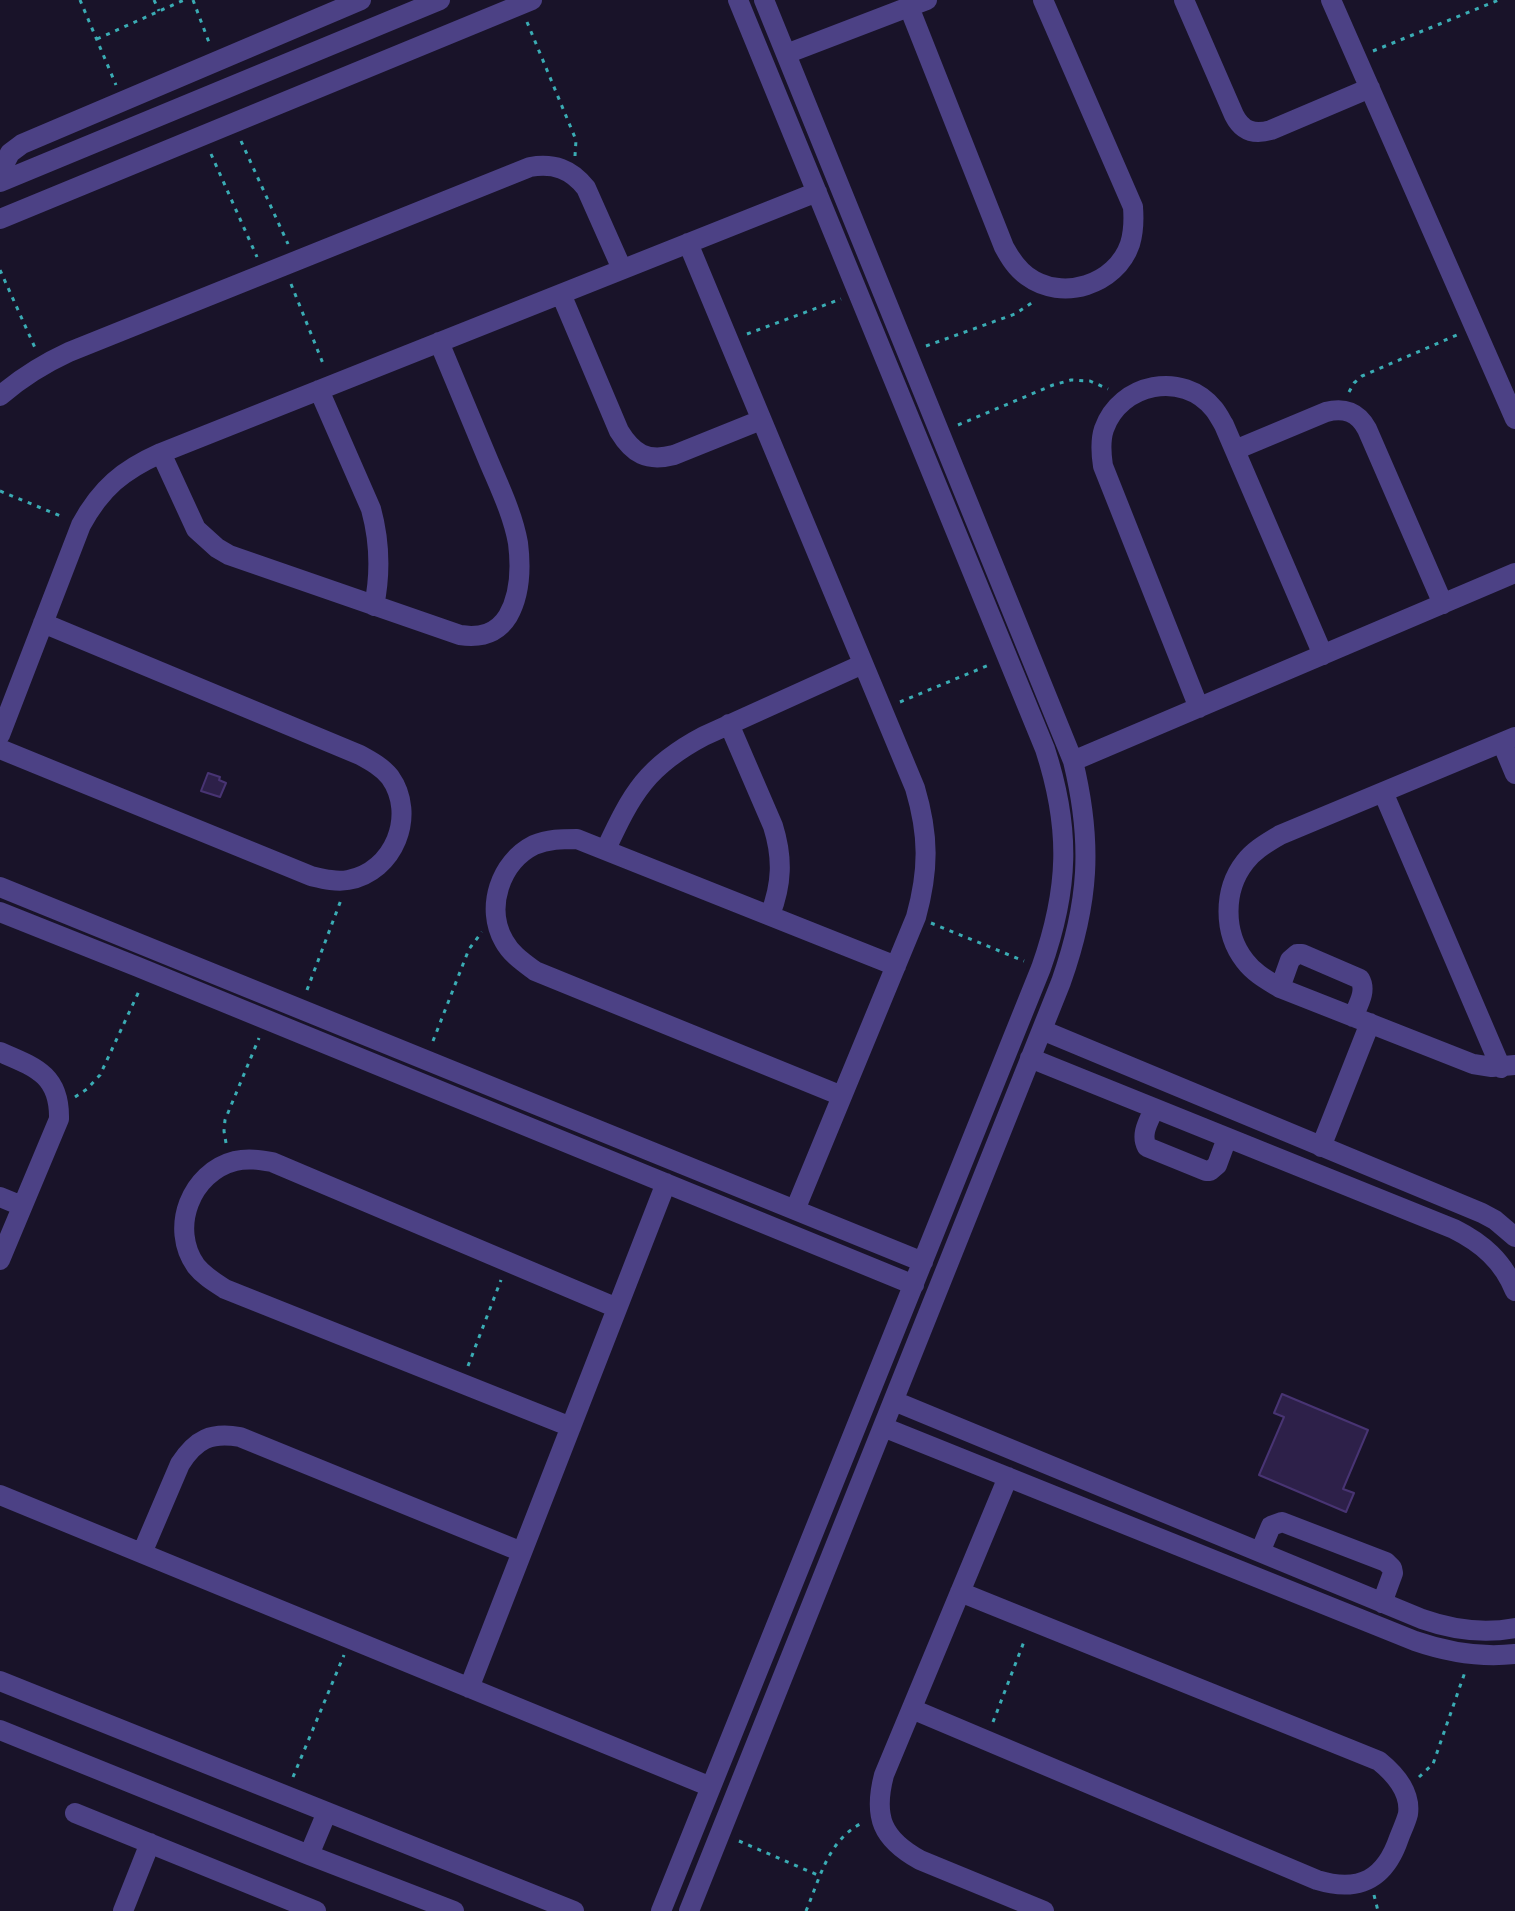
<!DOCTYPE html>
<style>
body{margin:0}
canvas{display:block;background:#191329}
</style>
<canvas width="1515" height="1911"></canvas>
<script>
const g = document.querySelector('canvas').getContext('2d');
g.lineJoin = 'round';
function paint(path, color) { g.fillStyle = color; g.fill(path, 'evenodd'); }
function trace(path, color, width, dash) { g.strokeStyle = color; g.lineWidth = width; g.lineCap = dash ? 'butt' : 'round'; g.setLineDash(dash || []); g.stroke(path); }
const building = new Path2D(`
 M208,773L220,777L219,780L226,783L220,797L201,791Z
 M1282,1394L1368,1430L1343,1489L1354,1493L1346,1512L1259,1475L1284,1417L1274,1413Z`);
paint(building, '#2d2049');
trace(building, '#483473', 2);
trace(new Path2D(`
 M80,0L116,85
 M154,0L159,11
 M193,0L210,45
 M527,22L576,140L575,156
 M97,39L184,0
 M1373,51L1499,0
 M241,141L288,244
 M211,154L257,257
 M0,270L36,350
 M291,284L324,366
 M747,334L841,299
 M926,346L1015,314L1033,302
 M1349,392L1354,383L1362,376L1457,335
 M958,425L1053,385L1071,380L1090,381L1108,389
 M0,491L63,517
 M900,702L989,665
 M931,923L1024,961
 M307,990L341,900
 M433,1041L469,949L482,932
 M75,1097L87,1089L100,1075L140,989
 M226,1143L224,1131L225,1120L259,1038
 M468,1366L501,1280
 M993,1722L1025,1639
 M293,1777L344,1655
 M1419,1777L1433,1764L1465,1672
 M739,1841L820,1876
 M1374,1895L1378,1911
 M806,1911C820,1878 828,1840 862,1823`), '#3aacb4', 3, [4, 6]);
trace(new Path2D(`
 M1184,0L1234,115C1242,131 1254,135 1271,130L1370,88
 M1331,0L1515,419
 M909,7L1004,247C1010,258 1016,268 1027,276C1062,302 1116,285 1130,244C1134,231 1134,220 1133,207L1043,0
 M786,54L927,0
 M0,172L10,153L22,144L361,0
 M0,182L440,0
 M0,219L532,0
 M688,243L915,788C929,835 929,870 916,917L795,1210
 M561,294L619,431C633,454 647,462 674,455L761,420
 M319,390L371,509C380,542 381,572 374,606
 M0,396C22,377 43,364 69,352L530,167C554,163 571,169 586,188L622,269
 M1235,450L1326,412C1344,407 1358,412 1367,429L1443,604
 M161,453L196,529L217,548L229,555L460,635C480,638 497,634 508,616C520,595 521,567 518,543C513,515 500,488 489,462C472,422 456,382 439,342
 M1199,708L1103,466C1101,453 1100,441 1104,429C1120,383 1183,370 1214,409C1218,414 1221,420 1224,425L1323,655
 M729,724L773,826C783,858 782,884 770,915
 M0,735L81,525C101,488 123,470 161,453L817,192
 M1515,737L1280,835C1267,843 1254,850 1245,862C1223,890 1223,933 1245,961C1254,973 1267,980 1280,988L1473,1064L1492,1067L1515,1065
 M1502,743L1515,774
 M0,749L311,876C324,879 336,882 348,880C394,872 417,815 390,777C382,767 371,761 360,755L43,623
 M1073,761L1515,573
 M1383,792L1501,1068
 M606,849C632,793 647,766 704,736L863,664
 M0,887L923,1262
 M0,912L138,967L914,1285
 M1280,988L1290,960L1297,954H1302L1360,979C1367,991 1358,1005 1353,1017
 M1042,1030L1482,1213L1495,1220L1515,1237
 M0,1052C35,1067 60,1075 59,1119L0,1260
 M1030,1058L1454,1229C1482,1243 1503,1261 1515,1291
 M842,1096L535,971C523,962 511,954 504,941C485,908 500,862 534,845C548,839 562,839 577,839L896,966
 M1154,1109C1149,1121 1140,1134 1147,1147L1206,1171H1210L1217,1165L1227,1138
 M1321,1147L1370,1023
 M0,1197L22,1206
 M894,1401L1422,1619C1453,1630 1483,1634 1515,1628
 M571,1427L225,1289C214,1282 204,1276 196,1266C169,1228 191,1172 235,1161C248,1158 260,1160 272,1162L617,1308
 M883,1427L1415,1641C1447,1652 1480,1658 1515,1654
 M1008,1477L884,1775C873,1817 882,1839 920,1860L1044,1911
 M0,1495L711,1787
 M1260,1552L1271,1526L1282,1522L1386,1562L1392,1568L1393,1573L1382,1603
 M142,1553L180,1464C196,1439 211,1432 240,1437L522,1552
 M0,1681L574,1911
 M469,1688L666,1183
 M912,1709L1317,1880C1360,1893 1385,1879 1399,1838C1402,1830 1406,1822 1408,1814C1411,1792 1395,1774 1379,1761L960,1592
 M0,1730L309,1855L454,1911
 M75,1813L316,1911
 M309,1855L327,1812
 M123,1911L150,1843
 M661,1911L1041,968C1069,889 1071,829 1045,749L738,0
 M689,1911L1061,982C1089,903 1093,843 1073,761L764,0`), '#4c4185', 20);
</script>
